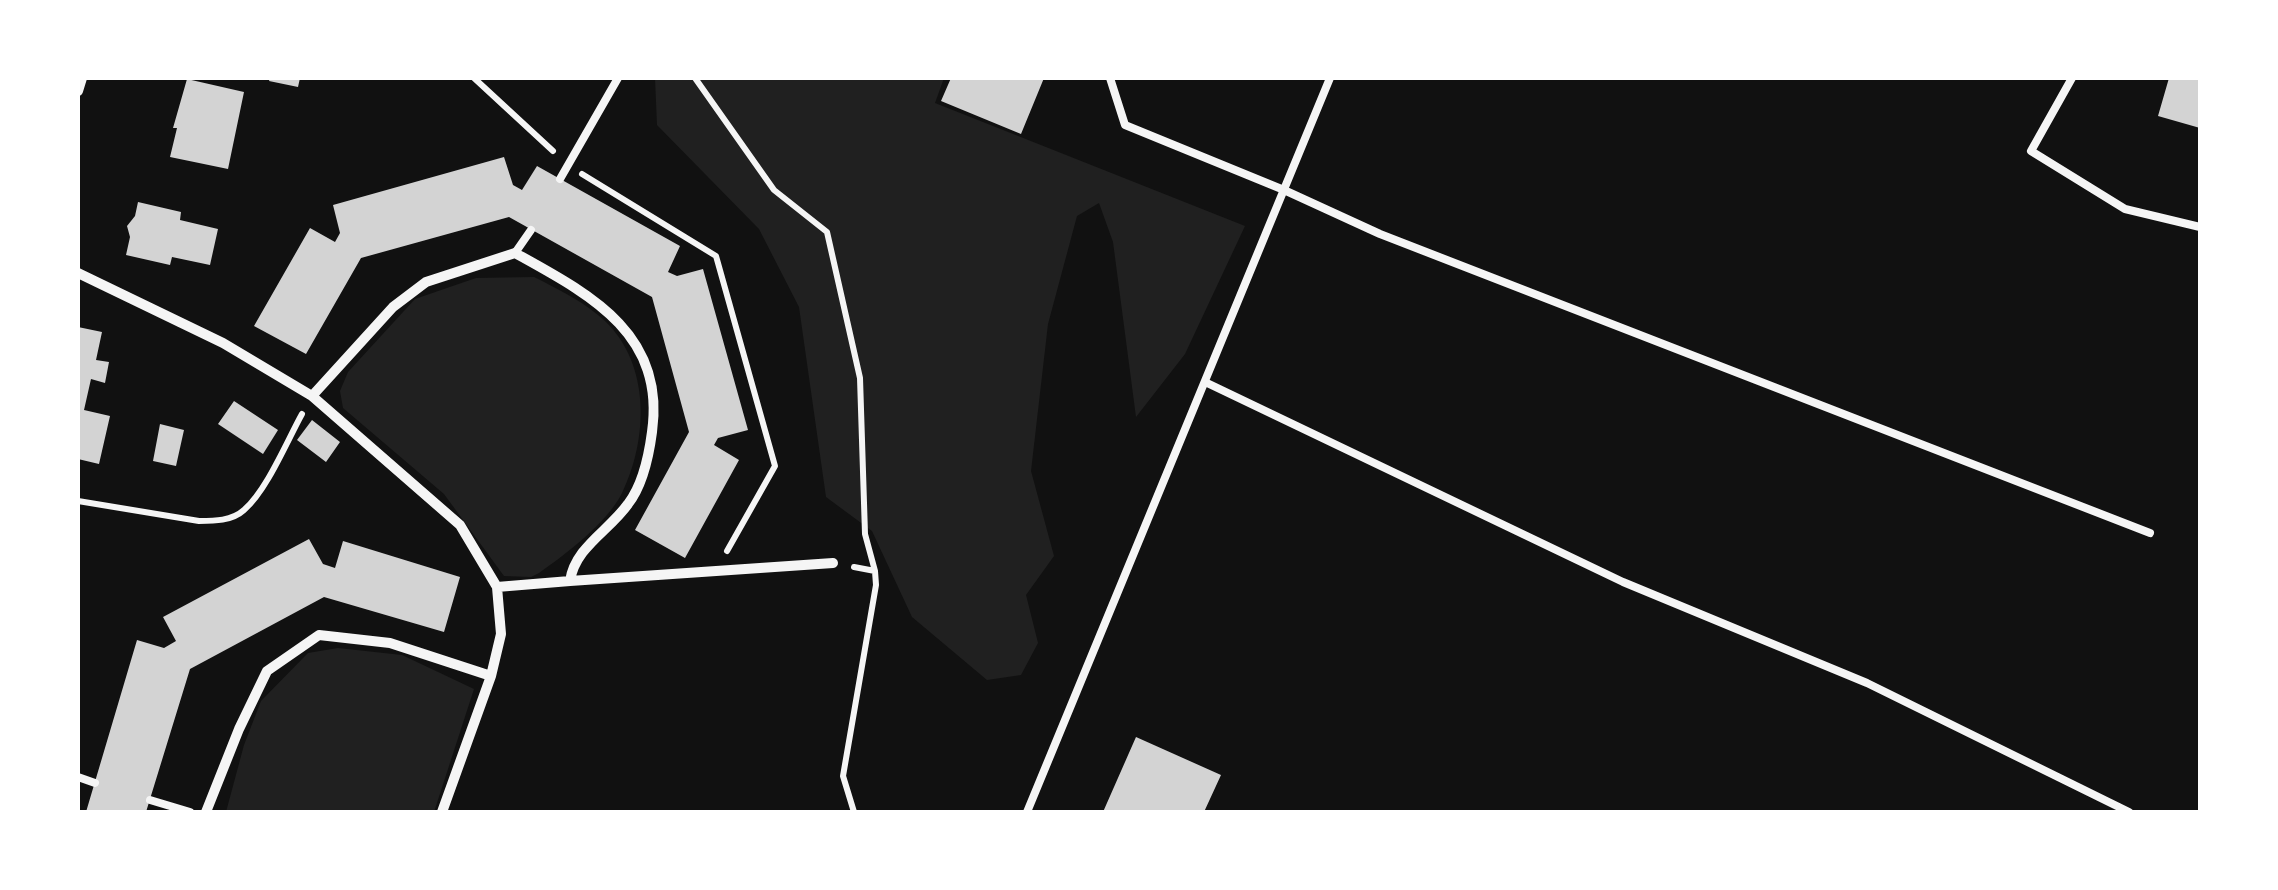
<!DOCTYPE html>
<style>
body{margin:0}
#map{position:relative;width:2278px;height:890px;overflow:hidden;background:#111;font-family:Karla,sans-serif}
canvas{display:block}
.frame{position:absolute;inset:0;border:80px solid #fff;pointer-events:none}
</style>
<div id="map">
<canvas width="2278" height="890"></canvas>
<div class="frame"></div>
</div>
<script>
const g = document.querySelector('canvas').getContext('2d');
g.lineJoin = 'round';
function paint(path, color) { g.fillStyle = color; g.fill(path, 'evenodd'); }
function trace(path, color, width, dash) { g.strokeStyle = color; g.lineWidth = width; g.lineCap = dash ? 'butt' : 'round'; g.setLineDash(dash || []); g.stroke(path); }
paint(new Path2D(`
 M655,78H944L935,103L1245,226L1185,354L1136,417L1113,242L1099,203L1077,216L1048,324L1031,471L1054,556L1026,595L1038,643L1021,675L987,680L912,617L872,531L826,497L799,307L759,229L657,125Z
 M534,277C558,289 586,303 605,321C651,365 648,440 622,493C607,523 566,554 539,573L531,577L504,576L444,494L343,408L340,391L348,372L415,299L476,278Z
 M338,648L402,655L474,689L434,812H226L244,745L261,701L308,653Z`), '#202020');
paint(new Path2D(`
 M270,78H300L298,87L269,81Z
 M951,78H1044L1021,134L941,101Z
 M2169,78H2200V128L2158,116Z
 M187,79L244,92L228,169L170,157L177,128H173Z
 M504,157L513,185L522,190L537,166L680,246L668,272L677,276L703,269L748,430L718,438L714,445L739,460L685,558L635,530L689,432L652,297L509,217L361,258L306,354L254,326L310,228L335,242L340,233L333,205Z
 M138,202L181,212L180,220L218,229L210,265L172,257L170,265L126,255L130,237L127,226L135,216Z
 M78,327L102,332L96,360L109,362L105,383L91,379L84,410L110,416L99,464L78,459Z
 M234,401L278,430L263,454L218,424Z
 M312,420L340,442L326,462L297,440Z
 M160,424L184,430L176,466L153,461Z
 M309,539L323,564L335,568L343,541L460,577L444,632L324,597L190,669L146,812H86L137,640L164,648L176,641L163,617Z
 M1136,737L1221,775L1204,812H1103Z`), '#d3d3d3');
trace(new Path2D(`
 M474,78L553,151
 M695,78L774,190L827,232L860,378L865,534L875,571
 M582,174L716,256L775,466L727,551
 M78,501L199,521C214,521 232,521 244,510C267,490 287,441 302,414
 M854,567L875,571L876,585L843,776L854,812`), '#f5f5f5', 6);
trace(new Path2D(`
 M1110,78L1125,125L1284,190L1380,234L2150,533
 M2072,78L2031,151L2125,209L2200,227
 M560,179L618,78
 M515,253L531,230
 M1205,382L1623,582L1867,683L2129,812
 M78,777L95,783
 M150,800L190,812
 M1027,812L1330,78`), '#f5f5f5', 8);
trace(new Path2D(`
 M78,91L82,78
 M78,273L223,343L312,396L460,525L497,587L501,634L491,676L442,812
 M312,396L393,307L426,282L515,253C589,294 666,333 652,432C649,455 642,486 628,504C609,531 575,547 570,581L497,587
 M570,581L833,563
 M206,812L239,729L267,671L319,635L390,643L491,676`), '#f5f5f5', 10);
</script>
